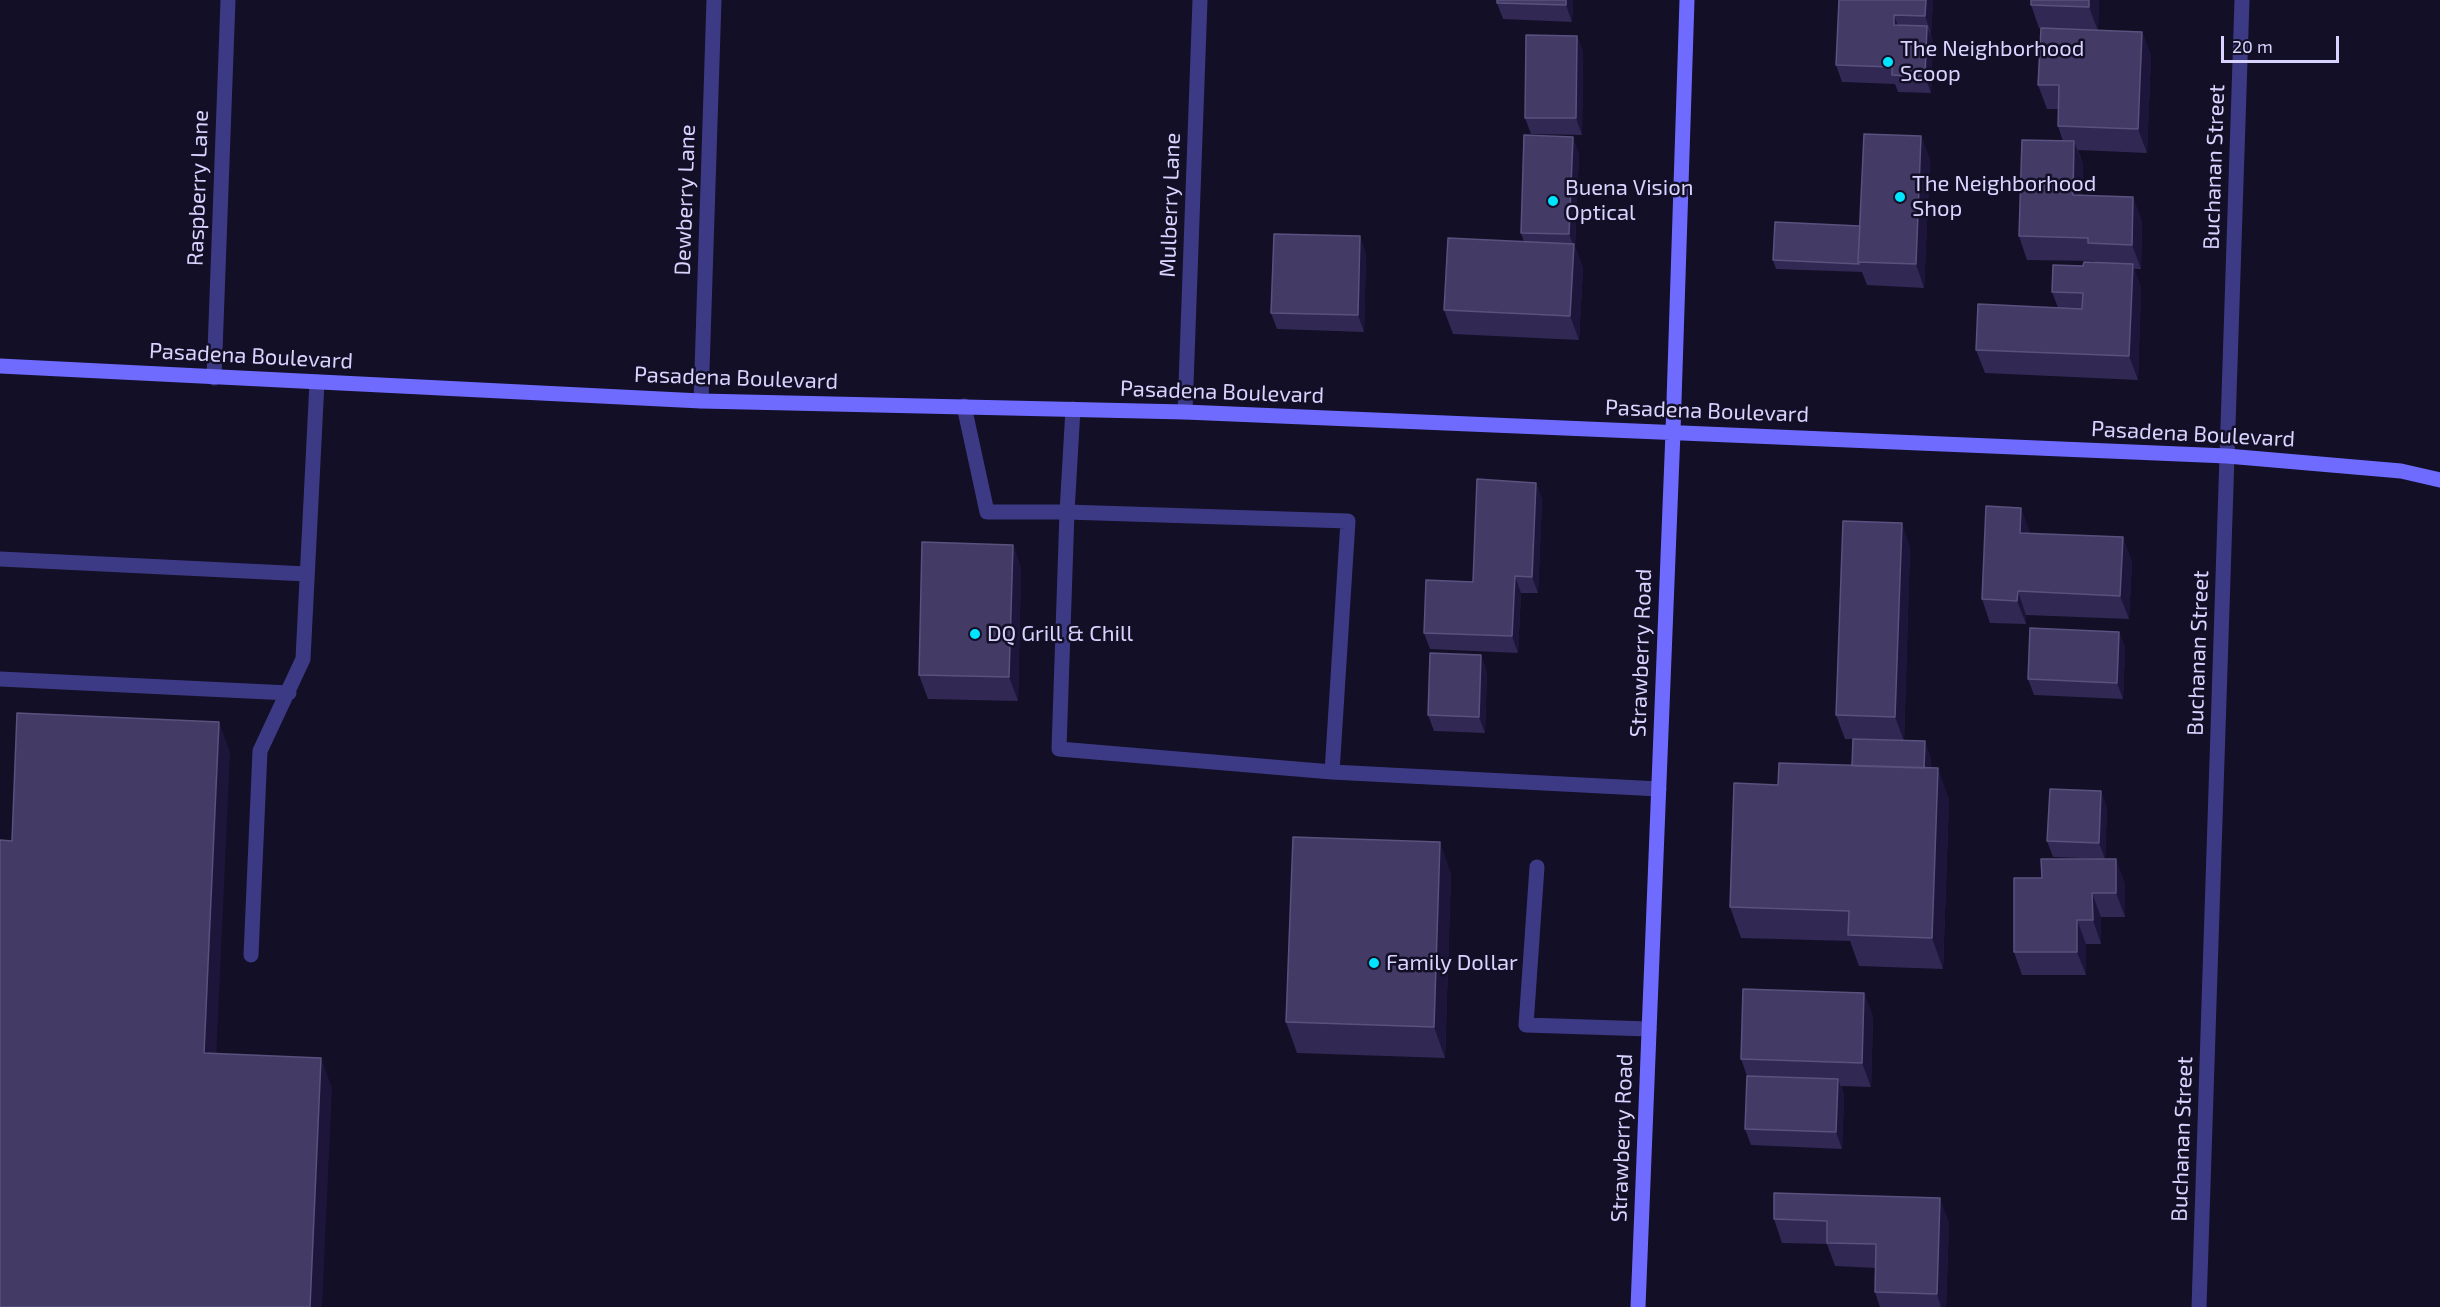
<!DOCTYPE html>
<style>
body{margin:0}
#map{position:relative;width:2440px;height:1307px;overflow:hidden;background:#130f26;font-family:"Exo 2",sans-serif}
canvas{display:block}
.scale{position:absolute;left:2221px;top:36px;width:118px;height:27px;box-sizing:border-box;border:3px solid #d9d4ff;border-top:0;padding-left:8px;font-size:18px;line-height:21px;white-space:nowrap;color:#d9d4ff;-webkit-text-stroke:4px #130f26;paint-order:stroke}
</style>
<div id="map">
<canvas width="2440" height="1307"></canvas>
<div class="scale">20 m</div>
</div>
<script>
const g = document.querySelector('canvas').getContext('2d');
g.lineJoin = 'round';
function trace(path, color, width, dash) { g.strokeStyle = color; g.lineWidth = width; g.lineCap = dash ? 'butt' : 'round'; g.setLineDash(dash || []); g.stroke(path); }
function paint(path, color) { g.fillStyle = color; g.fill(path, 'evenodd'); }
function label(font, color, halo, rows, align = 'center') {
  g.font = font + ' "Exo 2",sans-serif'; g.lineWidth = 5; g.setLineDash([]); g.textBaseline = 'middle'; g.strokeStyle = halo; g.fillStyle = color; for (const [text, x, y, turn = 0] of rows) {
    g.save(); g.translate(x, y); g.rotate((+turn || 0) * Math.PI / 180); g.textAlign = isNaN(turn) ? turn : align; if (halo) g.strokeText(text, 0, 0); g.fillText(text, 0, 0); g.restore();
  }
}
trace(new Path2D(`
 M964,406L987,512H1067L1348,521L1332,772
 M1073,409L1067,512L1059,749L1332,772L1659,789
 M0,559L307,574
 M0,679L289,693
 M1537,867L1526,1025L1649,1029
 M251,955L260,751L303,659L317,382`), '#3d3a85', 15);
trace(new Path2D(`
 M214,378L228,0
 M701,401L714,0
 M1185,412L1200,0
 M2199,1307L2242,0`), '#3d3a85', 15);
trace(new Path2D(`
 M0,366L701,401L1185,412L2227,456L2401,471L2440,480
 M1638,1307L1673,432L1687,0`), '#6f6bff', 15);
paint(new Path2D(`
 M1573,0L1572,22L1503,19L1497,3Z
 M1839,0H1933L1931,33L1930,32L1933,42L1931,93L1898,92L1895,84L1842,82L1836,65Z
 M2031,0H2099L2098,30L2142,32L2151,56L2147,153L2078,150L2083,165L2082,195L2142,220L2141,269H2134L2141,288L2138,380L1985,373L1976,350L2058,308L2052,292L2083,266L2095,262L2094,261L2027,260L2019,236L2063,141L2058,126V109H2047L2038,85L2041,28H2039L2031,5Z
 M1577,36L1583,52L1582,135L1531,134L1525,118Z
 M1921,136L1930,160L1924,288L1867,285L1862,272L1776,269L1773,260L1860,226Z
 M1579,153L1575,247L1583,268L1579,340L1453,334L1444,310L1524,242L1521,233Z
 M1366,253L1364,332L1277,329L1271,313Z
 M1536,483L1542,499L1538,593H1521L1518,653L1430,649L1424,633L1473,582Z
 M2030,532V533L2132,561L2129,619L2026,615V624L1990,623L1982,599Z
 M1013,545L1021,569L1018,701L928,699L919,675Z
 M1910,547L1904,741L1931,758V768L1949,799L1943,969L1859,966L1850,941L1741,938L1730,907L1778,785L1852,766L1853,739H1845L1836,715Z
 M2119,632L2125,648L2123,699L2034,695L2028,679Z
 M1487,671L1485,733L1434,731L1428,715Z
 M2107,807L2105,859L2053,857L2047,841Z
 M1451,873L1445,1058L1297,1053L1286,1022Z
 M2042,878L2125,883V917H2101V944H2086V975H2022L2014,952Z
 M1864,993L1873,1017L1871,1087L1841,1086L1844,1096L1842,1149L1751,1145L1745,1129L1747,1076L1741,1059Z
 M1774,1219L1949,1222L1946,1307H1880L1875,1292L1876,1268L1835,1266L1827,1244L1782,1243Z`), '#312854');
paint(new Path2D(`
 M1566,0H1573L1572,22L1566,5Z
 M1926,0H1933L1931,33L1925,16Z
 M2089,0H2099L2098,31L2089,7Z
 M1894,15L1900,32L1894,25Z
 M1927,26L1933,42L1931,93L1925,77Z
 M2142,32L2151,56L2147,153L2138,129Z
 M1577,36L1583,52L1582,135L1576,118Z
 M1921,136L1930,160L1924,288L1916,264Z
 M1573,137L1579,153L1575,247L1583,268L1579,340L1570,316L1574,247L1569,234Z
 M2074,141L2083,165L2081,219L2073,195Z
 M2133,197L2142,220L2141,269L2132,245Z
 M1360,236L1366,253L1364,332L1358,315Z
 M2133,264L2141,288L2138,380L2129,356Z
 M1536,483L1542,499L1538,593L1532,577Z
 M2021,508L2030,532L2029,556L2020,533Z
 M1902,523L1910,547L1904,741L1895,717Z
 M2123,537L2132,561L2129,619L2120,596Z
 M1013,545L1021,569L1018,701L1009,677Z
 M1515,576L1521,593L1518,653L1512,636Z
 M2018,591L2026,615V624L2017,601Z
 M2119,632L2125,648L2123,699L2117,683Z
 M1481,655L1487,671L1485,733L1479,717Z
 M219,722L230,752L215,1083L204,1053Z
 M1925,741L1931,758L1930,792L1924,775Z
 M1938,768L1949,799L1943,969L1932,938Z
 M2101,791L2107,807L2105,859L2099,843Z
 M1440,842L1451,873L1445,1058L1434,1027Z
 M2116,859L2125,883V917L2116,893Z
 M2092,893L2101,917V944L2093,920Z
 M2077,920L2086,944V975L2077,952Z
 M1864,993L1873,1017L1871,1087L1862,1063Z
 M321,1058L332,1088L322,1307H310Z
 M1838,1079L1844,1096L1842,1149L1836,1132Z
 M1940,1198L1949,1222L1946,1307H1941L1937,1294Z`), '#1d163a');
const building = new Path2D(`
 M1497,0H1566V5L1497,3Z
 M1839,0H1926L1925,16L1894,15V25L1927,26L1925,77L1892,75V67L1836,65Z
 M2031,0H2089V7L2031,5Z
 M2041,28L2142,32L2138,129L2058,126L2059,85H2038Z
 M1526,35L1577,36L1576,118H1525Z
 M1864,134L1921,136L1916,264L1858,262Z
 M1524,135L1573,137L1569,234L1521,233Z
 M2022,140L2074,141L2073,195L2133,197L2132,245L2088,243V238L2019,236Z
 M1775,222L1860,226L1858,262L1859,264L1773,260Z
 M1274,234L1360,236L1358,315L1271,313Z
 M1448,238L1574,244L1570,316L1444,310Z
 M2084,262L2133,264L2129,356L1976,350L1978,304L2082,309L2083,293L2052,292L2053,265L2083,266Z
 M1477,479L1536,483L1532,577L1515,576L1512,636L1424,633L1426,580L1473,582Z
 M1986,506L2021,508L2020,533L2123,537L2120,596L2018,591L2017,601L1982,599Z
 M1843,521L1902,523L1895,717L1836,715Z
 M922,542L1013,545L1009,677L919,675Z
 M2030,628L2119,632L2117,683L2028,679Z
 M1430,653L1481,655L1479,717L1428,715Z
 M17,713L219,722L204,1053L321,1058L310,1307H0V840L12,841Z
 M1853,739L1925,741L1924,768L1852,766Z
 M1779,763L1938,768L1932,938L1848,935L1849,911L1730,907L1734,783L1778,785Z
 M2050,789L2101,791L2099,843L2047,841Z
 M1293,837L1440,842L1434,1027L1286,1022Z
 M2041,859H2116V893H2092L2093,920H2077V952H2014V878H2042Z
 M1743,989L1864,993L1862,1063L1741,1059Z
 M1747,1076L1838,1079L1836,1132L1745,1129Z
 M1774,1193L1940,1198L1937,1294L1875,1292L1876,1244L1827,1243V1221L1774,1219Z`);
paint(building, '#433a66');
trace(building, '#5a527e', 1.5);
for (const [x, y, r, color] of [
 [1888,62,6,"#00e5ff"],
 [1900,197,6,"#00e5ff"],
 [1553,201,6,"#00e5ff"],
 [975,634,6,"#00e5ff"],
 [1374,963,6,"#00e5ff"]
]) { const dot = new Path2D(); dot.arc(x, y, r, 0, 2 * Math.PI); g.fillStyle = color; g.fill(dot); trace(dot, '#130f26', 2); }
label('22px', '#d9d4ff', '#130f26', [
 ["The Neighborhood",1900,49],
 ["Scoop",1900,74],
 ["The Neighborhood",1912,184],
 ["Shop",1912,209],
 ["Buena Vision",1565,188],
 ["Optical",1565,213],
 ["DQ Grill & Chill",987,634],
 ["Family Dollar",1386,963]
], 'left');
label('22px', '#d9d4ff', '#130f26', [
 ["Buchanan Street",2214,167,-88],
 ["Raspberry Lane",198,188,-88],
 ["Dewberry Lane",685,200,-88],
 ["Mulberry Lane",1170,205,-88],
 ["Pasadena Boulevard",251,356,3],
 ["Pasadena Boulevard",736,378,2],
 ["Pasadena Boulevard",1222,392,2],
 ["Pasadena Boulevard",1707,411,2],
 ["Pasadena Boulevard",2193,434,3],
 ["Strawberry Road",1641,653,-88],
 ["Buchanan Street",2198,653,-88],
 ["Strawberry Road",1622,1138,-88],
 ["Buchanan Street",2182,1139,-88]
]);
</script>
